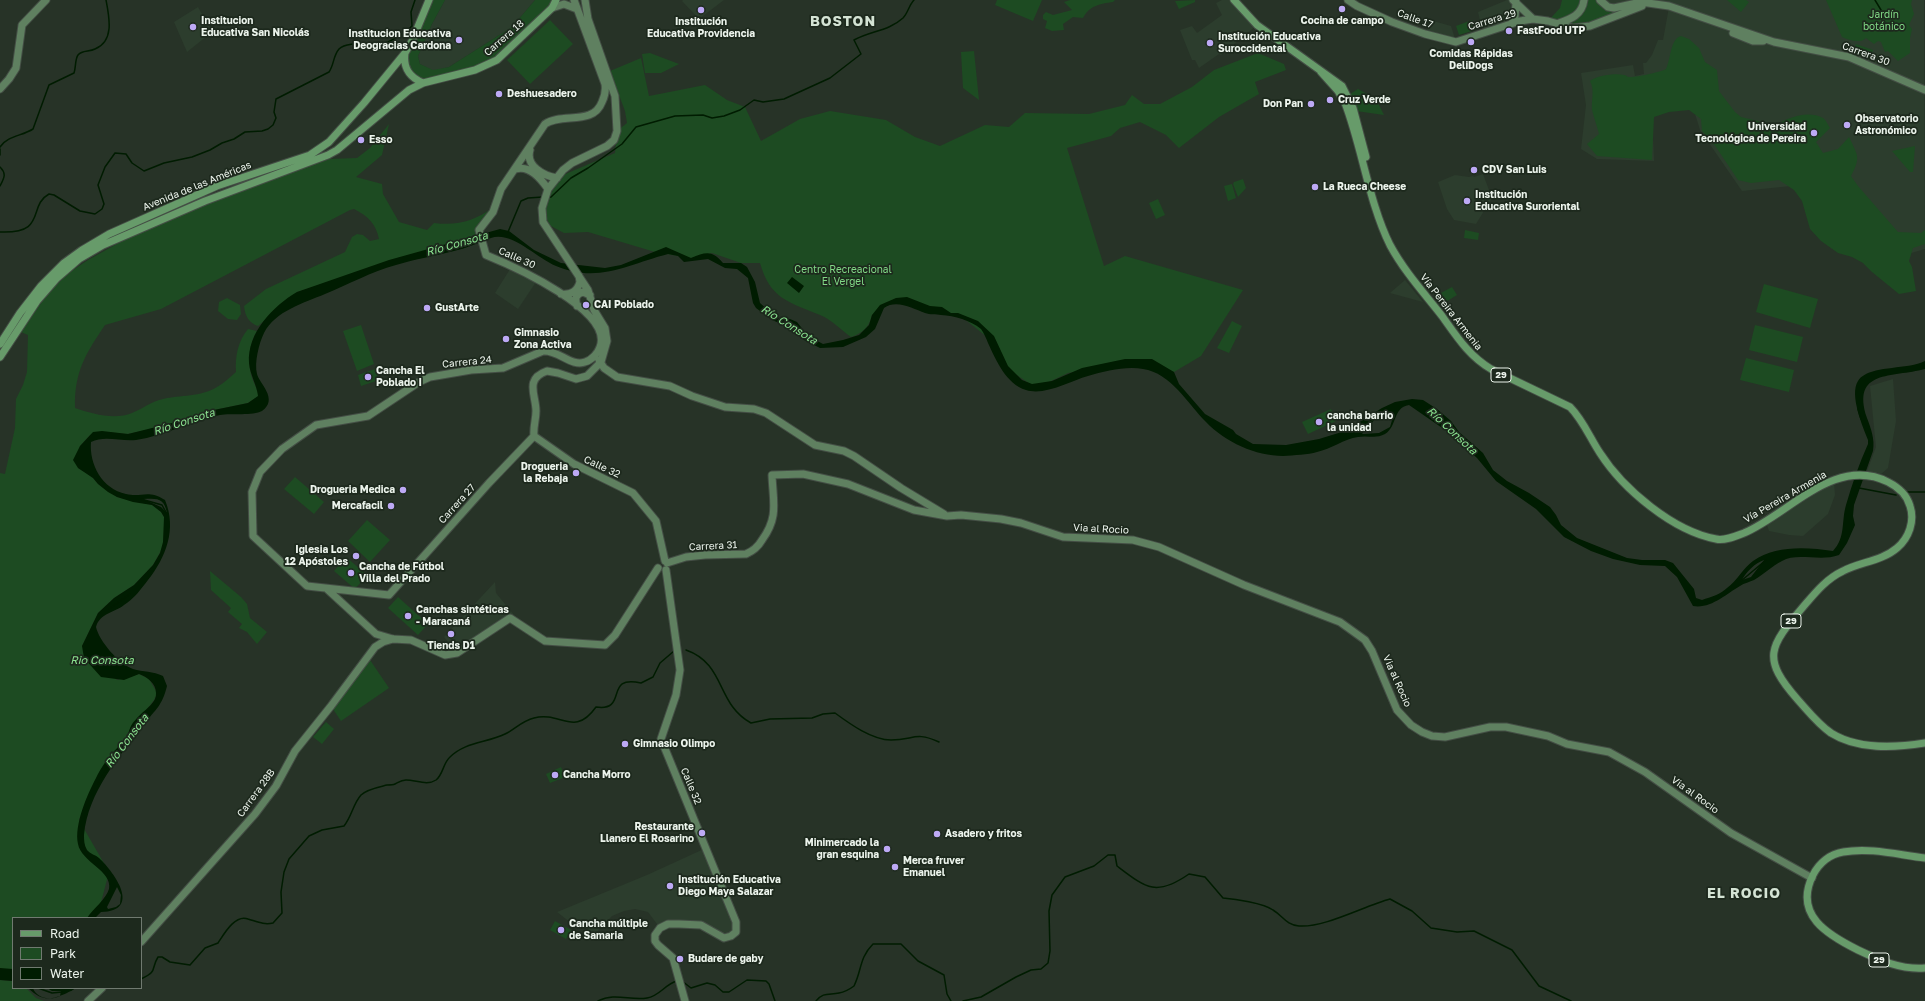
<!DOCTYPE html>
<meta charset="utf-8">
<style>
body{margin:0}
#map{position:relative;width:1925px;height:1001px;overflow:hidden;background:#273327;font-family:"Golos Text",sans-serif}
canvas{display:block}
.legend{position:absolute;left:12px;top:917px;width:130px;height:72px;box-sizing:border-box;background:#1d291d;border:1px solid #707a70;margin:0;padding:5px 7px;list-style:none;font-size:12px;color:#ecf4ec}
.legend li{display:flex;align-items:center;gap:8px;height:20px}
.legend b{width:20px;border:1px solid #707a70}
</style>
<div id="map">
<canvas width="1925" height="1001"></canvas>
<ul class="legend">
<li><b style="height:5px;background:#679b6a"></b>Road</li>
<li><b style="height:11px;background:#1d4b22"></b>Park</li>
<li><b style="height:11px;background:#001c01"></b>Water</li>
</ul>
</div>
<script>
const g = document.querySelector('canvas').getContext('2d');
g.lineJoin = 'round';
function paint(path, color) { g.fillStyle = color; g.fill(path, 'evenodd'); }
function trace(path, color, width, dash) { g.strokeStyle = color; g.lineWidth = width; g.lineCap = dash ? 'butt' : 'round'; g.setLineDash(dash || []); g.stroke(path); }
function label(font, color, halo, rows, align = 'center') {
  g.font = font + ' "Golos Text",sans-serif'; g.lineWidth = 3.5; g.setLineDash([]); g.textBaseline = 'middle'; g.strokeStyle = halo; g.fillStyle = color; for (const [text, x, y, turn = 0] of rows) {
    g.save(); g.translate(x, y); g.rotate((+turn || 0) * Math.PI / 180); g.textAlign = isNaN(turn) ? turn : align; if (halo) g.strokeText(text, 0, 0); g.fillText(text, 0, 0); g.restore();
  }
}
paint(new Path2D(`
 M445,0H535L512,27L449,67L433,71L420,64L418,56L432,24Z
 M683,0H724L699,19L682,1Z
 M1222,0H1234L1257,25L1221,55L1219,54L1199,68L1195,60H1192L1180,30L1192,26L1197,33L1222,15L1216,3Z
 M1507,0H1513L1512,23L1483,33L1478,12Z
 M1600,0H1924L1925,249L1877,263L1816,200L1791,186L1742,191L1700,130L1693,107L1652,115L1654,161L1597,159L1581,149L1586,105L1581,73L1633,65L1635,76L1644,74L1643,63H1646L1652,55L1658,40H1663L1669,7L1664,5L1614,8Z
 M198,7L212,32L187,52L174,22Z
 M1430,20L1451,26L1456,42L1425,34Z
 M1483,174L1492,198L1476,224L1454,220L1447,209L1438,182L1455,175L1469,177L1473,176L1474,177Z
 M512,266L538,279L518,309L495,293Z
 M1405,280L1423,302L1390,293Z
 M1893,379L1896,421L1888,468L1879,476L1866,474L1876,447L1870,386Z
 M1834,482L1835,495L1828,514L1803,536L1789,535L1769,531L1766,522L1771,519Z
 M495,582L496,593L514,615L457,653L444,637Z
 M706,848L736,922V932L724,938L701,925L660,928L648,912L635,909L624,911L612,916L599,929L596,935L587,929L580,921L575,926L557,912L647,875Z`), '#2c3d2d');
paint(new Path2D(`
 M429,0H445L432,24L418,56L420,64L433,70L449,67L512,27L535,0H556L497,60L423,83L410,75L405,53Z
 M997,0H1042L1033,21L995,5Z
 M1070,0H1115L1113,2C1100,4 1090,5 1083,18L1073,17L1063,24L1064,30L1052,31L1045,28L1047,21L1043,19V15L1046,12L1053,15L1072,10L1064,2Z
 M1195,0V2L1179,9L1175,1Z
 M1562,0H1600L1608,7L1646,5L1579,27L1548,21L1560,8Z
 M1727,0H1746L1749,2L1741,12Z
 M1826,0H1912L1911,4L1914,14L1909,25L1912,29L1910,38V53L1898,61L1888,51L1885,52L1881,42L1878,41L1874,44L1866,38C1860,44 1849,40 1842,37Z
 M550,20L573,44L530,84L507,60Z
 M1472,20L1475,30L1459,35L1456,26Z
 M1681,36L1689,39L1699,48L1705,62L1717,70L1719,91L1735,112L1741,117L1758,121L1770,129C1783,119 1807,109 1823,118C1826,120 1828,125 1830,128L1816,142L1823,153L1838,149L1849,137C1858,156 1861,157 1851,176L1858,186L1898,232L1921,233L1925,230V244L1913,248L1909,261L1912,267L1916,291L1899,294L1872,272L1863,263L1852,257L1838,253L1821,241L1810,229L1802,201L1794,190L1779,180L1751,183L1738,180L1716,147L1702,131L1701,119L1689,110L1669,112L1654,117L1652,160L1597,156L1587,144L1599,134C1597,126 1594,118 1592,110C1591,100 1595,91 1590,81C1596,76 1615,73 1624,75C1626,75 1627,77 1629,77C1634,78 1661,72 1666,69C1671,59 1670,39 1681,36Z
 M1856,44L1873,50L1870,59L1852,53Z
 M974,51L979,100L963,88L961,52Z
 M650,53L679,64L661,73H645L642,54Z
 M1258,53L1284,64L1286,70L1255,82L1259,94L1219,117L1179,148L1166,135L1140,122L1120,128L1111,136L1067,148L1104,266L1125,256L1243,290L1201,356L1174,372L1142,359L1068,373L1036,388L1005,367L992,341L962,317L900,298L872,315C869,327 863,333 851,337C841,330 832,320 820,315C789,302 770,299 760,263H741L712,253L691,258L655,252L588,232L564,233L549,225L542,204L563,175L615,153L617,131L627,123L625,111L610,71L641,58L649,96L705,85L727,100L745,107L761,141L800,119L830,111L886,120L915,137L940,146L985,125L1009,127L1025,113L1089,114L1125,105L1132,95L1144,104H1160L1192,87L1214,70Z
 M1358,89L1376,99L1384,115L1356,111L1350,94Z
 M389,124L382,155L356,177L382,184L383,194L399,222L427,230L434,223C458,226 474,221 494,207L478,235L297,292L258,326C249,323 245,316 244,306L266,289L345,252L352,237L357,234L363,235L370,241L379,239C376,224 368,216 354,209L350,210L161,309L105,325C86,353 74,372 75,408C92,414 115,420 132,413C144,408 150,402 163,399C180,395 201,397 217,387C224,383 230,377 236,372C235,356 238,341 248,329L257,331C249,343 248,361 251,375C253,382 257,388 259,396L248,403L209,411L188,419L153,429L127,434L106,432L90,435L80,446L78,468L85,472L93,478L98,484L117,497L152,505L161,512L164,517V545L153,565L134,585L114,598L98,613L82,646L117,680L139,674L149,679L157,693L154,700C125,737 95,776 79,820L109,872L99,910L94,918H13V974L0,970V473L5,474L15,428L16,399L23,385L27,372L28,335L21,332L48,293L64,276L88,260L124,240L213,201L329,159L357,158L370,148Z
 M1915,146L1913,172H1910L1892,151Z
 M1243,179L1246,188L1238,197L1233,184L1234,182Z
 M1232,184L1236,198L1228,201L1224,186Z
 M1158,199L1165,215L1156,219L1149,203Z
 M1465,230L1479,233L1478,240L1464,238Z
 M1764,284L1818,299L1810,328L1756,312Z
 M1452,287L1457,295L1444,303L1439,294Z
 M227,298L240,305L241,314L237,320L228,319L218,311L219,302Z
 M1232,321L1242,326L1229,353L1217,348Z
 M361,325L374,364L357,371L343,331Z
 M1755,325L1803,337L1797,362L1749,350Z
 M1746,358L1794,370L1789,392L1740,380Z
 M375,369L379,380L361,386L358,375Z
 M1331,409L1336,421L1308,434L1302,422Z
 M295,477L324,502L314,514L284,489Z
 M367,520L390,540L370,562L348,541Z
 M346,557L367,575L355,589L334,571Z
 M210,571L241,597L247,604L250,618L267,632L257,644L247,632L239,628L242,624L228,612L231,608L211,590Z
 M398,597L428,624L418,635L388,608Z
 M368,657L389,688L341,721L331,706Z
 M326,722L334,729L322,744L313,737Z
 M561,767L565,777L550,783L546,774Z
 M555,921L571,930L566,939L550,930Z
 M0,980L11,981H13V988H26L36,998L44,1001H0Z`), '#1d4b22');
paint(new Path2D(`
 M500,229L509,231L534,250L561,263L605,268L621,265L666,247L691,258C706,252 712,250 723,263H741L747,267L755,282L760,303L777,318L790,319L797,322L808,336L823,344L843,340L859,335L869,325L872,315L880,305L896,298L907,297L930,306L942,307L951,313H958L978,321L994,336L1008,366L1022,380L1032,384L1052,381L1082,368L1125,359H1152L1174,372L1179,384L1205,414L1233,430L1236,434L1253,444L1286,445L1319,439L1345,431L1382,408L1395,402L1412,399L1423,400L1437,409L1451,421L1459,432L1483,453L1493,470L1507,481L1529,493L1550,507L1556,515L1561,525L1577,538L1627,558L1642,560H1665L1673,563L1694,589L1696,598L1702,600C1711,597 1721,594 1727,588C1737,581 1743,568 1753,561C1775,545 1807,547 1833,551C1846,537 1841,522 1846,505C1852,484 1859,464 1868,444V440C1863,427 1849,395 1858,381C1864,371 1882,369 1892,368C1904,366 1914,366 1925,361V369C1892,378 1851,369 1867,418C1871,429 1875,439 1873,451L1854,505L1853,516L1855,525L1847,543L1839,555C1820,562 1797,552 1782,561C1772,566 1764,574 1754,580C1750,582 1744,583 1740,586C1726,594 1711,609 1693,606L1677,577L1665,566L1640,565L1613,559L1591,551L1564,537L1536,509L1496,481L1477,458L1448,432L1409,405C1392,408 1398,426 1385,434C1376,439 1368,435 1358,437C1344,439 1331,449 1317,452C1308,455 1294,455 1283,456C1256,456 1225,442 1206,422C1188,404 1171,373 1143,369C1126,366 1105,371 1088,376C1070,381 1045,396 1026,390C1006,384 996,360 988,343C986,338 984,333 981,329C970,320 955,316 941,315C936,314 930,315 925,313C913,309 897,299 884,308L875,329L866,337L843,347L820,348L804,340L789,327L772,320L756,308L753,303L748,278L737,269L725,268L708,259L684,262L678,256L668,254C629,264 598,284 556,266C536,258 512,231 491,238C478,243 467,248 454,251C435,256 415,259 396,265C371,272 349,284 325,294C304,303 275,311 264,333C259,343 254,363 257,374C259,383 279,399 262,411C253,416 231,413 220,415C192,420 165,436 136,440C122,442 105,435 91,442C89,464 102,489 126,494C142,498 147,489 165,500C177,529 166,557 148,580C141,589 134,599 124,605C114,613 100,613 96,627C99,641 119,664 133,669C143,672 153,671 163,676L167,686C162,706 156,709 144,724C119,757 88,792 84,835C84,840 84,845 87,850C90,854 96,855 99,858C115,873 142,911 101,912L95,918H87C93,909 106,899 109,889C113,871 81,862 78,844C74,825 87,795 96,778C105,760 112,754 125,739C128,736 129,730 131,726C133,722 138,717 141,714C146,709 157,702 156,693C156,683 147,677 139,674L124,680L101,677L84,658L82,646L98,613L114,598L134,585L153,565L160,553L163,542L164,517L161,512L152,505L133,502L117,497L108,492L98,484L93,478L78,468L73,460L80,446L93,432L102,431L128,434L188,419L209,411L248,403L258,396C257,385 250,375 249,363C247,333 273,306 297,292L389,260ZM1390,413L1393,417L1390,427L1379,433L1362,434L1376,418ZM143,499C158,498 164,498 167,513L161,507ZM1764,560L1751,577L1742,580C1746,572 1755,563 1764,560ZM117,887L121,895L120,904L116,907L108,909L107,907Z
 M792,277L804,286L799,293L787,283Z
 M0,968L13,969V981L0,980Z
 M28,988H33C36,998 51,1001 60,996L61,991H52L47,988L65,989L75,988C73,991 70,991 67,993C49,1001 42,1001 28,988Z`), '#001c01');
trace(new Path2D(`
 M1875,0L1881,10
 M0,147C7,136 22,136 33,129L49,85L74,73C76,67 75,59 78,55C82,50 89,52 95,49C115,41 109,16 106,0
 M0,149V155
 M0,167C7,174 4,178 0,186
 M547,197H551L571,178L588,168L622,144L636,127L675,116L703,115L712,118L724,116L740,110L754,100L763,102L784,99L830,78L861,54L854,40C870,31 889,31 903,18C908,13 909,5 914,0
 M0,232C48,234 27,206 49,194L54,195L80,211L95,214L102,209L104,204L98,185L105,167L115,153L126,154L132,163L144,171L164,163L192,157L210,150L222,143L234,139L245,132L262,131L268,129L273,125L276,118L274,112L276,99L329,72C334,65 333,56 339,49C348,40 376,46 388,42C397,38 405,33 412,26L411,12L415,0
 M508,232L521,201L528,198L543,197
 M1858,409L1861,419
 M1859,488L1896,495
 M1905,492H1925
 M141,499L162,505L167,514
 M1741,581L1766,560
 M109,609L130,594
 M686,650C726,664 716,704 751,723L770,719L812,718L823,714L835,713C850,724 872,740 891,740C914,740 915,731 939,742
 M134,732L144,717
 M98,784L113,759
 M141,979C159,970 150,970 158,957H162L170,962L190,965L205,948L218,943C224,934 235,914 248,919C258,922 264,925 273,923L282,913L281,892L284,872L289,859L309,836L322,830L344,826C352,816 353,804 361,795C367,789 379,787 387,785C389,785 393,785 395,784C399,782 401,780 406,780C416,780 427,786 436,780C443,775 443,763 450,757C465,742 486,743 505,734C515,729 522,721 534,718C561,711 574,738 596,707C629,712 603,674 641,683L653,677L660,663L674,651
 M682,981L691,988L707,983L715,985L723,992H729L747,980L766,981L769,984L775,1001
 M38,988L52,993L62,992
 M598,1001C615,992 630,1001 647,998C660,996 665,984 677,981
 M816,1001C823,992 829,995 839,993C845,992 850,989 854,986C862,970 859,958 873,944H901L918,961L944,975L947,994L951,1001
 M963,1001L981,997L1016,977L1031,970L1041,969L1048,963L1050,951L1049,911L1052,895L1065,877L1094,866L1108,855H1115L1117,866C1146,888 1156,897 1189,874L1205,877L1223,898C1235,899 1263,903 1273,910C1283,916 1286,925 1299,926C1324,928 1364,906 1390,899L1412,911L1431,928L1457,932L1474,931L1512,950L1539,986L1571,1001`), '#001c01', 1.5);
const secondary = new Path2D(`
 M1348,0L1357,6L1392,22L1425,34L1456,42L1520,21L1533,19L1548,21L1573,28L1590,26L1642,6
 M1513,0L1533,19
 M1600,0L1608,7L1614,8L1641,2L1669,6L1774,42L1849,57L1925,90
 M552,8L564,4L577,9
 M1512,23L1515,17L1516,2
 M1559,23C1571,19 1582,15 1584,0
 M1733,33L1753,41H1763
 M0,89L9,79L16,68L22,25L46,0
 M530,150C525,166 544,176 557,178
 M516,169C530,165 541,179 548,189
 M561,294C571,295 577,292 580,282L579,276
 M577,306C575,299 575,294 583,292L590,295
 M599,360L604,368L617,377L670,386L692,396L725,407L754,409L766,413L815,445L844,451L854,456L901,488L944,514
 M534,436L489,483L389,595L307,586L253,536L252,492L260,472L282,449L316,425L368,416L419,382L430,377L471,370L503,368L543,351C559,350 571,367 585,362C592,360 598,353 600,347C614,311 513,266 486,255L479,230L493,212L501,189L545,124C562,112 593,126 602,102C605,96 606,91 605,84L574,0
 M534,436C533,427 536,420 536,411C536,395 524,379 547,371L558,373L576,379L587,376L601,362L607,341L605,328L594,310L588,290L543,222L542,208L548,189L563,170L572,163L607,146L614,140L617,131L615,96L588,19L585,0
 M534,436L574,464L633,493L656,521L665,561
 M667,563L686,557L705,555L746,554C753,551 758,547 762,540C779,517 773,502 772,475L803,474L848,484L914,510L947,516L961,515L1001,519L1021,523L1063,537L1133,540L1159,547L1244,585L1340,622L1365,640L1372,651L1397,710L1411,725L1422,732L1432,736L1445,737L1490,727H1506L1548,736L1567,744L1609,752L1645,772L1731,833L1812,878
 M666,570L680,670L676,695L661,739L736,922V932L731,936L724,938L701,925L679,924H668L660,928L655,935V941L658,945L673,958L685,1001
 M328,590L376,634L393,639L411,640L445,655L457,653L510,618L545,641L605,645L615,635L658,568
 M141,942L255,814L276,786L295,751L331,706L375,647L383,642L393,639
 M88,1001L102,988`);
const primary = new Path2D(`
 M1234,0L1257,25L1342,86L1353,108L1366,157
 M405,53C403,68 409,77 423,83
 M1321,72L1338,91L1345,103C1362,147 1369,203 1390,245C1404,271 1424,293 1442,316C1457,337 1469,356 1491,369L1570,407C1583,420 1590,438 1600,453C1623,489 1673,531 1716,539C1725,541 1736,536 1744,533C1789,514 1835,455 1888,482C1898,487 1907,495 1910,506C1915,521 1909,538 1897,548C1882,561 1860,562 1843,571C1826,579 1815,593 1803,607C1769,647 1761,658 1798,700C1808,711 1818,724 1831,733C1858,750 1894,748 1925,743
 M0,344L20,313L41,286L64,263L82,250L109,234L217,186L310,155L329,142L364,103L405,53L412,41L429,0
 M0,357L37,301L57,278L79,259L103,245L205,201L328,155L337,150L409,90L423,83L475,70L497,60L552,8L556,0
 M1925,858C1899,855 1870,847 1843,852C1830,854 1819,863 1813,875C1793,915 1828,935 1858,950C1879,960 1901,970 1925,968`);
trace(secondary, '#444e45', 9);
trace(primary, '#444e45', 9);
trace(secondary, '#5f8060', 7);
trace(primary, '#679b6a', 7);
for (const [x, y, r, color] of [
 [1342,9,4,"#bda9f5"],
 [701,10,4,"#bda9f5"],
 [193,27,4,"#bda9f5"],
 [1509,31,4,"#bda9f5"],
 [459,40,4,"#bda9f5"],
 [1471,42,4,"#bda9f5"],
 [1210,43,4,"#bda9f5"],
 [499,94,4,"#bda9f5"],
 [1330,100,4,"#bda9f5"],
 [1311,104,4,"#bda9f5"],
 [1847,125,4,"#bda9f5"],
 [1814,133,4,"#bda9f5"],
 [361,140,4,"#bda9f5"],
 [1474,170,4,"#bda9f5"],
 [1315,187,4,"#bda9f5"],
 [1467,201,4,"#bda9f5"],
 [586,305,4,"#bda9f5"],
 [427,308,4,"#bda9f5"],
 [506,339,4,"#bda9f5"],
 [368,377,4,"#bda9f5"],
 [1319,422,4,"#bda9f5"],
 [576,473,4,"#bda9f5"],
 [403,490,4,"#bda9f5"],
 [391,506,4,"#bda9f5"],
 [356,556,4,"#bda9f5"],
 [351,573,4,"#bda9f5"],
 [408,616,4,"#bda9f5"],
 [451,634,4,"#bda9f5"],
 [625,744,4,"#bda9f5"],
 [555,775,4,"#bda9f5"],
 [702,833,4,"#bda9f5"],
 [937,834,4,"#bda9f5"],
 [887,849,4,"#bda9f5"],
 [895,867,4,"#bda9f5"],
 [670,886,4,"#bda9f5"],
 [561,930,4,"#bda9f5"],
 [680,959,4,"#bda9f5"]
]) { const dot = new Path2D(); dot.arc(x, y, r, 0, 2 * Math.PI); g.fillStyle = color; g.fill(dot); trace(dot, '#1d291d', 1.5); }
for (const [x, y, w] of [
 [1501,375,20],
 [1791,621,20],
 [1879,960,20]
]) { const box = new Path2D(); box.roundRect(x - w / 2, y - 7, w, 14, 3); g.fillStyle = '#1d291d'; g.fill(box); trace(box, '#ecf4ec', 1); }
label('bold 9px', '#ecf4ec', null, [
 ["29",1501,375],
 ["29",1791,621],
 ["29",1879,960]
]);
label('10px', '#81d886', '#1d291d', [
 ["Jardín",1884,15],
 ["botánico",1884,27],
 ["Centro Recreacional",843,270],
 ["El Vergel",843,282]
]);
label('10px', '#ecf4ec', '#1d291d', [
 ["Calle 17",1415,19,20],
 ["Carrera 29",1492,20,-17],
 ["Carrera 18",504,38,-41],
 ["Carrera 30",1866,54,20],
 ["Avenida de las Américas",197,186,-22],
 ["Calle 30",517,258,24],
 ["Vía Pereira Armenia",1451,312,52],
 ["Carrera 24",467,362,-6],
 ["Calle 32",602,467,25],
 ["Vía Pereira Armenia",1785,497,-30],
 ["Carrera 27",457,504,-48],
 ["Via al Rocio",1101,529,3],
 ["Carrera 31",713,546,-3],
 ["Via al Rocio",1397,681,66],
 ["Calle 32",691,786,67],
 ["Carrera 28B",256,793,-54],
 ["Via al Rocio",1695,795,36]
]);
label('bold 10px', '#ecf4ec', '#1d291d', [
 ["Institucion",201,21],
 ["Educativa San Nicolás",201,33],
 ["Cocina de campo",1342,21,"center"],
 ["Institución",701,22,"center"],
 ["Educativa Providencia",701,34,"center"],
 ["FastFood UTP",1517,31],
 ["Institucion Educativa",451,34,"right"],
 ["Deogracias Cardona",451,46,"right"],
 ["Institución Educativa",1218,37],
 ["Suroccidental",1218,49],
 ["Comidas Rápidas",1471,54,"center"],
 ["DeliDogs",1471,66,"center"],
 ["Deshuesadero",507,94],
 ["Cruz Verde",1338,100],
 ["Don Pan",1303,104,"right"],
 ["Observatorio",1855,119],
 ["Astronómico",1855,131],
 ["Universidad",1806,127,"right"],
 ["Tecnológica de Pereira",1806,139,"right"],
 ["Esso",369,140],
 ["CDV San Luis",1482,170],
 ["La Rueca Cheese",1323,187],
 ["Institución",1475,195],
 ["Educativa Suroriental",1475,207],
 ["CAI Poblado",594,305],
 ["GustArte",435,308],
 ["Gimnasio",514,333],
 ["Zona Activa",514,345],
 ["Cancha El",376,371],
 ["Poblado I",376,383],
 ["cancha barrio",1327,416],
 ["la unidad",1327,428],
 ["Drogueria",568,467,"right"],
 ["la Rebaja",568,479,"right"],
 ["Drogueria Medica",395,490,"right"],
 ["Mercafacil",383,506,"right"],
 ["Iglesia Los",348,550,"right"],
 ["12 Apóstoles",348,562,"right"],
 ["Cancha de Fútbol",359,567],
 ["Villa del Prado",359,579],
 ["Canchas sintéticas",416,610],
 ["- Maracaná",416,622],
 ["Tiends D1",451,646,"center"],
 ["Gimnasio Olimpo",633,744],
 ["Cancha Morro",563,775],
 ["Restaurante",694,827,"right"],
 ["Llanero El Rosarino",694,839,"right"],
 ["Asadero y fritos",945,834],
 ["Minimercado la",879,843,"right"],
 ["gran esquina",879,855,"right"],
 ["Merca fruver",903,861],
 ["Emanuel",903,873],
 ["Institución Educativa",678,880],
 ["Diego Maya Salazar",678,892],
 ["Cancha múltiple",569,924],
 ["de Samaria",569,936],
 ["Budare de gaby",688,959]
], 'left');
label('italic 11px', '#8be290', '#1d291d', [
 ["Río Consota",457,244,-16],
 ["Río Consota",789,325,32],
 ["Río Consota",184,422,-18],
 ["Río Consota",1452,431,43],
 ["Rio Consota",102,661],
 ["Río Consota",127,741,-53]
]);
g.letterSpacing = '1px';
label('bold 14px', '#d4e3d4', '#1d291d', [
 ["BOSTON",843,22],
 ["EL ROCIO",1744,894]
]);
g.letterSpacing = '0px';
</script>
